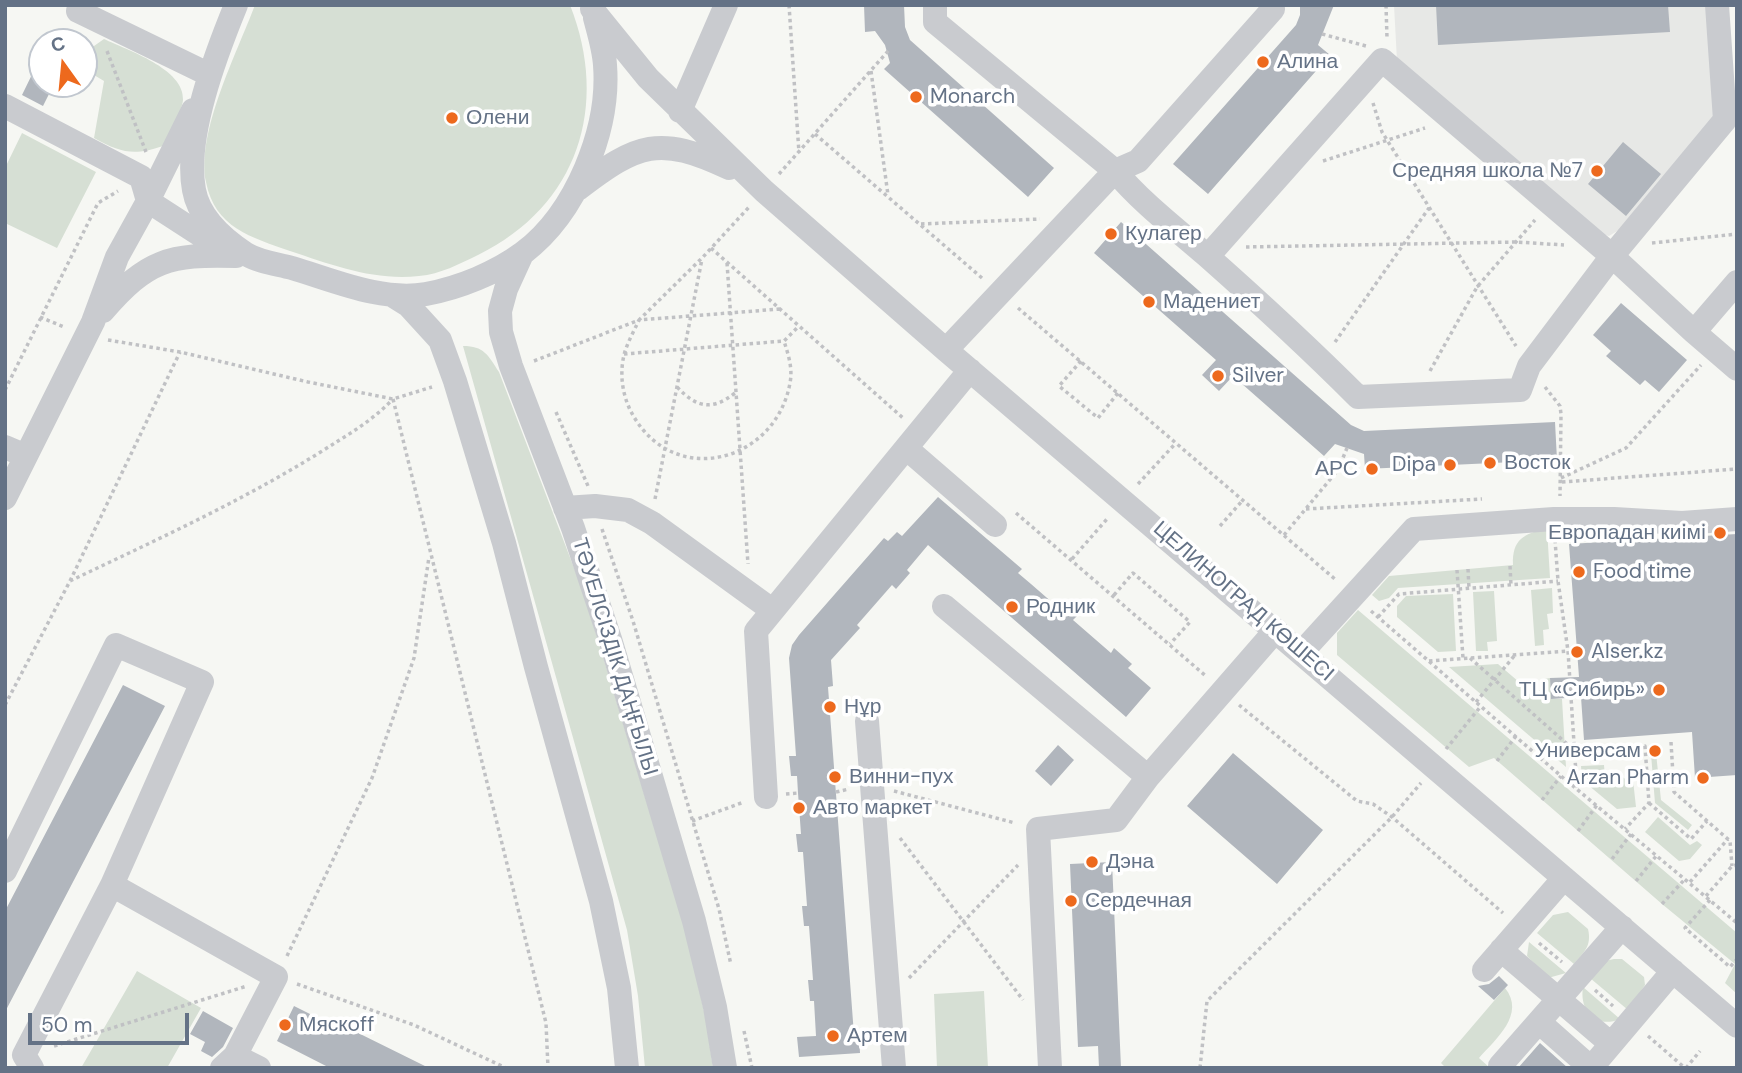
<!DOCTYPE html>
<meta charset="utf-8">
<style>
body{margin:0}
#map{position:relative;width:1742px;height:1073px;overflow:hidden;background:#f6f7f3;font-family:"DM Sans",sans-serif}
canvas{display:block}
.frame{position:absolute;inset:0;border:7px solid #647286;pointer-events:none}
.north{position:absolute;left:28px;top:28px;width:70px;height:70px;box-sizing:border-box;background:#fff;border:2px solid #c1c7cf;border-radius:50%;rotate:345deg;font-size:19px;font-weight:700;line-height:28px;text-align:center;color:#647286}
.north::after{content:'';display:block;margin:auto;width:24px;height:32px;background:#ed691d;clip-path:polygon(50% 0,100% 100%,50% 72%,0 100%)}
.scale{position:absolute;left:28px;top:1013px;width:161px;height:32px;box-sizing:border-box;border:4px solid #647286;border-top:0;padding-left:9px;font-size:21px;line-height:24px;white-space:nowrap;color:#647286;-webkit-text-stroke:5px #fff;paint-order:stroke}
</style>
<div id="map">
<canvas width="1742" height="1073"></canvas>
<div class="frame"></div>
<div class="north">С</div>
<div class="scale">50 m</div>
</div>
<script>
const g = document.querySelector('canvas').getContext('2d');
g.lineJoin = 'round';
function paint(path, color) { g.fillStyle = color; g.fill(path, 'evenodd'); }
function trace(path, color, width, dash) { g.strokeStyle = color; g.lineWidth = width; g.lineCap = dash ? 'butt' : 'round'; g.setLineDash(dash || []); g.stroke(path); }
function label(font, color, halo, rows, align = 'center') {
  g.font = font + ' "DM Sans",sans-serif'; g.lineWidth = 7; g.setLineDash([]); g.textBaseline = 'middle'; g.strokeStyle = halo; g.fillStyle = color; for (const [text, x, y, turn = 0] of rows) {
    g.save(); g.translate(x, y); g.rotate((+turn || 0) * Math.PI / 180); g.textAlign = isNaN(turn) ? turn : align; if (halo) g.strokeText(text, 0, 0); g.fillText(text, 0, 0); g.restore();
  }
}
paint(new Path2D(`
 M1394,5H1711L1718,113L1622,228L1609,236L1594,232L1397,61Z`), '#e7e8e6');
paint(new Path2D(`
 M255,5H570C610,106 578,206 478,255C459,264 441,274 419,276C374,281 332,265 290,251C251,237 215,228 206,182C196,132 237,53 255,5Z
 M104,39C127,50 185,69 183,100C182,112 168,134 163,146C134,156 121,153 94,138L104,81L84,69V53Z
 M22,133L96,172L57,248L5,223V168Z
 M463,346C484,346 488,355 499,372L584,594L687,936L706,1020L713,1068H645L638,996L627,930Z
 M1547,528L1550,578L1398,588L1389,598L1379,601L1372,595L1389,576L1513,565C1512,539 1524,534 1547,528Z
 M1552,588L1553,613L1547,614L1549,629L1543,630L1544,645L1535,646L1531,590Z
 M1494,591L1497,641L1487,642L1488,651H1476L1473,592Z
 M1453,594L1456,651L1438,652L1397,617V606L1406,596Z
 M1358,610L1737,933V994L1725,983L1735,964L1662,904L1494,758L1469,767L1337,655V633Z
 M1498,664L1519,682L1523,690L1530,694C1540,692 1543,689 1544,679L1550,678L1551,699H1562L1566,767L1449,667Z
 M1656,753L1661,800L1692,825L1688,830L1655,803L1651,754Z
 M1604,765L1605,778L1611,780L1619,774L1629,782L1633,780L1636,807L1617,809L1582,780L1581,766Z
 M1658,817L1690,845L1697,841L1702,845L1690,859L1679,861L1645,832Z
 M1568,912L1588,929C1592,946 1584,952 1574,964L1537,933L1553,915Z
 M1529,942L1566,973L1548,978L1527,956Z
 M1614,959H1622L1644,977L1645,985L1628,1010L1590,978L1605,961Z
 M137,971L201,1008L167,1068H81Z
 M1583,987L1620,1019C1596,1029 1579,1011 1583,987Z
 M1505,988C1526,1014 1496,1039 1479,1058L1490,1068H1446L1441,1063Z
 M984,991L988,1068H937L934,994Z`), '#d6dfd4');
paint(new Path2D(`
 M864,5H904L905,27L910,40L1054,168L1028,197L884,69L890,63L885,45L875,31L865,32Z
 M1300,5H1334L1318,45L1330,55L1208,194L1173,164L1296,25L1300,15Z
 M1436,5H1668L1670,32L1438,45Z
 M42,54V84H54L43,106L22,95Z
 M1623,142L1661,174L1626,216L1588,184Z
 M1121,222L1351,425L1364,431L1555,422L1557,460L1365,469L1364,454L1335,444L1324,456L1233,376L1219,391L1202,375L1216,360L1094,253Z
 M1621,303L1687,360L1659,392L1645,380L1640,385L1606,356L1611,351L1593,335Z
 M938,497L1022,569L1018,573L1031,584L1054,604L1058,600L1077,616L1073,620L1111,653L1114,648L1132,664L1128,668L1151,688L1126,717L928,545L907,570L910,573L896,589L892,585L857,625L860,628L831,660L833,686L828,687L854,1035L859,1034L860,1053L799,1057L797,1037L816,1036L814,1001H810L808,980H813L809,926H804L802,906H807L803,852H798L796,834H801L798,793L797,776H791L789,756H796L789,658L792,645L799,635L884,538L888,541L897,532L902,536Z
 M1737,534V775L1695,778L1692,732L1584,740L1581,697L1551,699L1550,678L1579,677L1569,544Z
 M123,685L165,706L5,1012V911Z
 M1058,745L1074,760L1051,786L1035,771Z
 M1233,753L1323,830L1277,884L1187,806Z
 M1112,862L1121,1068H1099L1098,1046L1078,1047L1070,864Z
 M1499,976L1508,985L1494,1000L1478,986L1489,984Z
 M294,1006L338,1028L340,1024L429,1068H330L277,1041Z
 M203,1011L233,1028L223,1047L212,1057L201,1051L205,1042L190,1034Z
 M1540,1043L1568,1068H1518Z`), '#b1b6bd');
trace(new Path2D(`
 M789,5L799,153
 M1386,5L1387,38
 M1322,34L1366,46
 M107,51L146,152
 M871,71L888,195
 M1373,103L1382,132L1516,346
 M815,134L982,278
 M1323,161L1425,128
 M779,174L889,50
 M921,224L1040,219
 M1652,243L1737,234
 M1246,247L1516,242L1564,245
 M711,248L903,418
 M727,263L748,564
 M1018,308L1336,580
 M780,309L639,320C634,331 627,343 624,355C619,376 623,399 634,417C677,489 776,461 790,383C793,368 788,354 784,341
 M40,317L64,327
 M108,340L180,352L308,382L393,399L432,387
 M1335,342L1429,208
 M624,354L784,341L799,326
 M534,361L639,320L703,257L750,206
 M1081,361L1059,386L1098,418L1118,393
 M1430,371L1477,287L1535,220
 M677,387C697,408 712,411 735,393
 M1545,387L1560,406L1561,414L1560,496
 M5,390L98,203L118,191
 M393,399L546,1023L548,1068
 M556,412L588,486
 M1561,478L1626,448L1701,365
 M1562,482L1737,469
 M1138,484L1175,444
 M655,499L702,259
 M1306,509L1482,499
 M1016,513L1207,677
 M1220,526L1242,501
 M602,529L633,621L719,909L731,965
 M1284,535L1338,470L1347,448
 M1555,540L1558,581L1568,651L1577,789
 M1072,559L1107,519
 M1510,566L1511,585
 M1468,569L1469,588
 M1457,570L1463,658
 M70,581C154,541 240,502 319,453C347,435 370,423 393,399
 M1114,595L1133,573L1190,622L1170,644
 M1371,611L1561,776L1737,923
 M1378,617L1399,594L1558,581
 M1470,658L1575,751L1645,746L1649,803L1625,829
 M1429,661L1568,651
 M1476,702L1515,655
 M5,705L70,581L180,352
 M1239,705L1357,801L1373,804L1392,817L1503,913
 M1671,742L1674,792L1730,841L1732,866
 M1446,749L1481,706
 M1497,761L1516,736
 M894,791L1015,823
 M836,792L849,789
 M786,794L798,793
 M1542,800L1561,776
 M1649,803L1691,839L1707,821
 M692,821L744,802
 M1578,831L1597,805
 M900,838L1023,1000
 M1612,859L1631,834
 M1636,881L1657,855
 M1690,882L1728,839
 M1706,896L1732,866L1737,865
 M1710,900L1685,928L1730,967L1737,959
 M1662,904L1685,879
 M1539,943L1562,962
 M287,956L372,778L414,658L429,557
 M909,978L1018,865
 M297,984L414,1025L506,1068
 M1595,990L1613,1006
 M744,1031L752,1068
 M1648,1036L1685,1068
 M54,1046L247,986
 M1200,1068L1207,1001L1392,817L1421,783
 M1686,1068L1700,1051`), '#c0c1c4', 3.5, [3.5, 3.5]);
trace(new Path2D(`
 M236,5C216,54 184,137 194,190C199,218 223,239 246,254C259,262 277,264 292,268C333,280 382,302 426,294C459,288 496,273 523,253C576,213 610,130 605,65C604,49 599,33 595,18
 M935,5V22L1115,171L1138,161L1273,9L1272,5
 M592,9L648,78L764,191L946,350L1737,1026
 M78,11L210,75
 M5,106L141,177L148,201L199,234L223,244
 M680,111L726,5
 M578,189C638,143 659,135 729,168
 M522,254L506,289L500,311L501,332L511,366L573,528L610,639L694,921L715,1007L725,1068
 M1208,256L1382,60L1612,256L1725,120L1717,5
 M392,295L408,305L440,340L455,381L504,543L536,667L601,901L619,988L627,1068
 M103,311C147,260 169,254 236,256
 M1694,332L1737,369
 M946,350L1115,171C1142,203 1175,228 1206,255C1258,301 1309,348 1358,397L1520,390L1529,366L1612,256L1694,332L1737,282
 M5,447L26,456
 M906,448L995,525
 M5,498L93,322L117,257L148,201L193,110
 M565,508L595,506L628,510L652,523L772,610
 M944,606L1148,777
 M1302,652L1414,529L1554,519H1614L1682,523L1737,519
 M867,721L894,1068
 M766,797L756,631L970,370
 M5,871L116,645L202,682L112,885L276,977L235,1056L222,1068
 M1501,950L1611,1044
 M1484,970L1564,878
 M1539,1022L1591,1068L1673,971
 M235,1056L259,1068
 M1500,1066L1622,927
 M32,1068L24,1055L112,885
 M1050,1068L1038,829L1116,820L1148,777L1276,630`), '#c9cbcf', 24);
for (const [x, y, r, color] of [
 [1263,62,7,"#ed691d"],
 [916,97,7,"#ed691d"],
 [452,118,7,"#ed691d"],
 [1597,171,7,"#ed691d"],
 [1111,234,7,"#ed691d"],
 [1149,302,7,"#ed691d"],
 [1218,376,7,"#ed691d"],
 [1490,463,7,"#ed691d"],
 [1450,465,7,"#ed691d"],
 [1372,469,7,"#ed691d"],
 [1720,533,7,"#ed691d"],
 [1579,572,7,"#ed691d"],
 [1012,607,7,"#ed691d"],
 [1577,652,7,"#ed691d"],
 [1659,690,7,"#ed691d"],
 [830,707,7,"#ed691d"],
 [1655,751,7,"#ed691d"],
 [835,777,7,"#ed691d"],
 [1703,778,7,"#ed691d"],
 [799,808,7,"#ed691d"],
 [1092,862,7,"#ed691d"],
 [1071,901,7,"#ed691d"],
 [285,1025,7,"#ed691d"],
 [833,1036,7,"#ed691d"]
]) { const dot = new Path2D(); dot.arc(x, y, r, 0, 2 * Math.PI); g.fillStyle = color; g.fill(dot); trace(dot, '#fff', 2.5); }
label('21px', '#647286', '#fff', [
 ["Алина",1277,62],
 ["Monarch",930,97],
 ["Олени",466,118],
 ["Средняя школа №7",1583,171,"right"],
 ["Кулагер",1125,234],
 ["Мадениет",1163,302],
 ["Silver",1232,376],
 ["Восток",1504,463],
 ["Dipa",1436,465,"right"],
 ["АРС",1358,469,"right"],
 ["Европадан киiмi",1706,533,"right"],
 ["Food time",1593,572],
 ["Родник",1026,607],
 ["Alser.kz",1591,652],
 ["ТЦ «Сибирь»",1645,690,"right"],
 ["Нұр",844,707],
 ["Универсам",1641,751,"right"],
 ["Винни-пух",849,777],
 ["Arzan Pharm",1689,778,"right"],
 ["Авто маркет",813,808],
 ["Дэна",1106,862],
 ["Сердечная",1085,901],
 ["Мяскoff",299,1025],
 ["Артем",847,1036]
], 'left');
label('21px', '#647286', '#fff', [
 ["ЦЕЛИНОГРАД КӨШЕСІ",1243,602,41],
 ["ТӘУЕЛСІЗДІК ДАҢҒЫЛЫ",614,657,73]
]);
</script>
